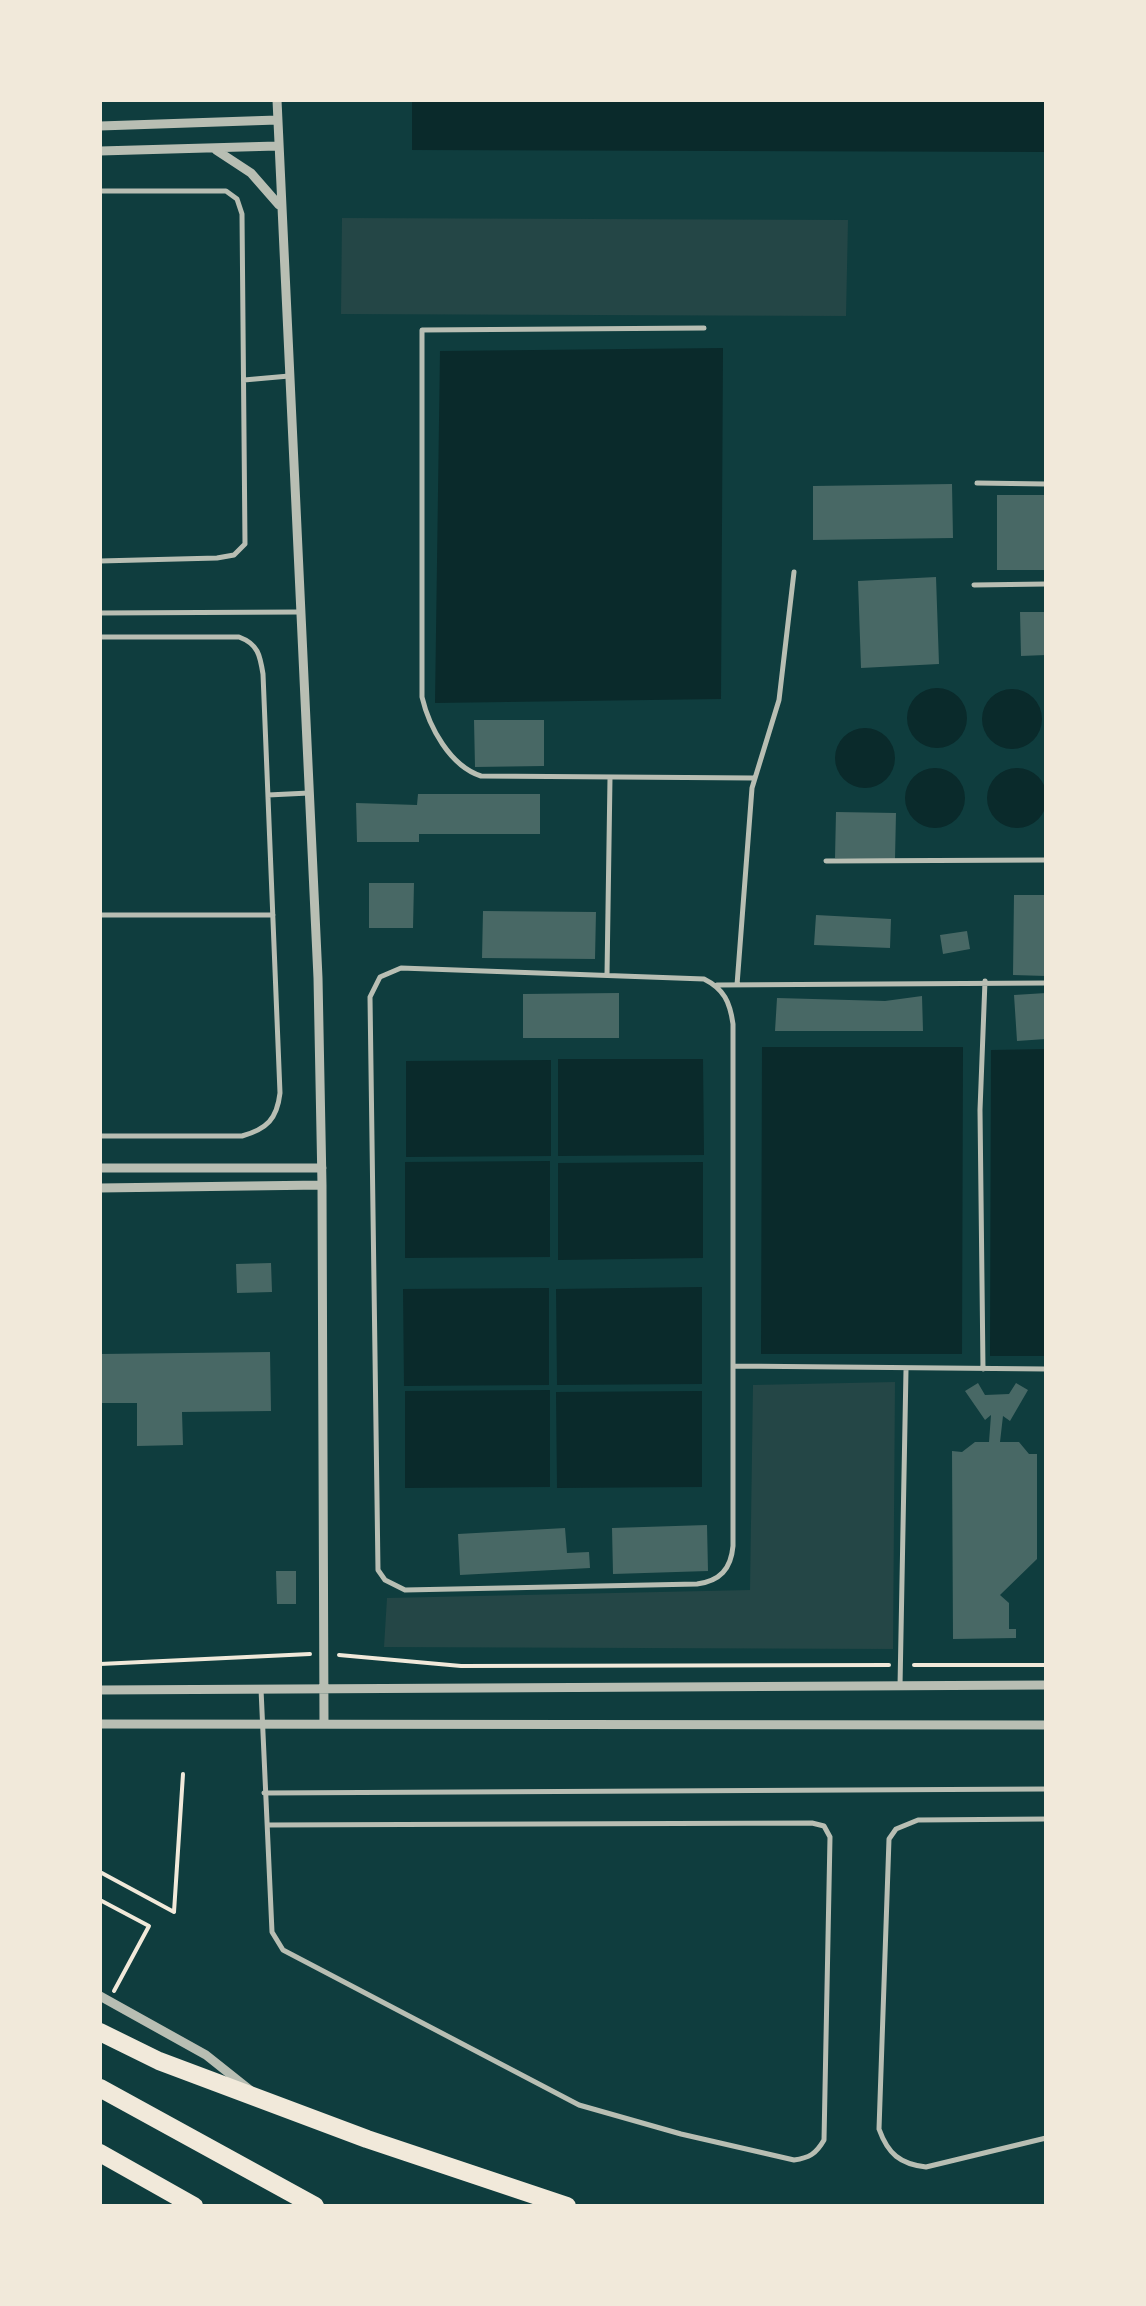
<!DOCTYPE html>
<style>
body{margin:0}
#map{position:relative;width:1146px;height:2306px;overflow:hidden;background:#0f3d3e;font-family:"Times New Roman",serif}
canvas{display:block}
.frame{position:absolute;inset:0;border:102px solid #f1e9da;pointer-events:none}
</style>
<div id="map">
<canvas width="1146" height="2306"></canvas>
<div class="frame"></div>
</div>
<script>
const g = document.querySelector('canvas').getContext('2d');
g.lineJoin = 'round';
function paint(path, color) { g.fillStyle = color; g.fill(path, 'evenodd'); }
function trace(path, color, width, dash) { g.strokeStyle = color; g.lineWidth = width; g.lineCap = dash ? 'butt' : 'round'; g.setLineDash(dash || []); g.stroke(path); }
paint(new Path2D(`
 M342,218L848,220L846,316L341,314Z
 M895,1382L893,1649L384,1647L387,1598L750,1590L753,1385Z`), '#244646');
paint(new Path2D(`
 M412,100H1046V152L412,150Z
 M723,348L721,699L435,703L440,351Z
 M907 718a30 30 0 1 1 60 0a30 30 0 1 1-60 0Z
 M982 719a30 30 0 1 1 60 0a30 30 0 1 1-60 0Z
 M835 758a30 30 0 1 1 60 0a30 30 0 1 1-60 0Z
 M905 798a30 30 0 1 1 60 0a30 30 0 1 1-60 0Z
 M987 798a30 30 0 1 1 60 0a30 30 0 1 1-60 0Z
 M762,1047H963L962,1354H761Z
 M1046,1049V1356H990L991,1050Z
 M558,1059H703L704,1155L558,1156Z
 M551,1060V1156L406,1157V1061Z
 M550,1161V1257L405,1258V1162Z
 M703,1162V1258L558,1260V1163Z
 M702,1287V1384L557,1385L556,1289Z
 M549,1288V1385L404,1386L403,1289Z
 M550,1390V1487L405,1488V1391Z
 M702,1391V1487L557,1488L556,1392Z`), '#0a2a2b');
paint(new Path2D(`
 M952,484L953,538L813,540V486Z
 M997,495H1046V570H997Z
 M936,577L939,664L861,668L858,581Z
 M1020,612H1046V655L1021,656Z
 M474,720H544V766L475,767Z
 M418,794H540V834H419V842H357L356,803L417,805Z
 M836,812L896,813L895,859L835,858Z
 M369,883H414L413,928H369Z
 M1014,895H1046V976L1013,975Z
 M483,911L596,912L595,959L482,958Z
 M816,915L891,919L890,948L814,945Z
 M967,931L970,949L943,954L940,935Z
 M619,993V1038H523V994Z
 M1046,993V1039L1017,1041L1014,995Z
 M922,996L923,1031H775L777,998L885,1001Z
 M271,1263L272,1292L237,1293L236,1264Z
 M270,1352L271,1411L182,1412L183,1445L137,1446V1403H100V1354Z
 M978,1383L985,1395L1009,1394L1016,1383L1028,1390L1010,1421L1003,1416L1000,1442H1019L1029,1454H1037V1559L1000,1595L1009,1603V1629H1016V1638L953,1639L952,1451L962,1452L975,1442H989L991,1415L985,1420L965,1391Z
 M707,1525L708,1571L613,1574L612,1528Z
 M565,1528L567,1553L589,1552L590,1568L460,1575L458,1534Z
 M276,1571H296V1604H277Z`), '#486865');
trace(new Path2D(`
 M339,1655L461,1666L889,1665
 M100,1664L310,1654
 M914,1665H1046
 M100,1872L174,1912L183,1774
 M100,1900L149,1926L114,1991`), '#f1e9da', 4);
trace(new Path2D(`
 M100,191H226L237,199L242,214L245,544L234,555L217,558L100,561
 M704,328L422,330V697C429,727 450,766 481,776L753,778
 M244,380L289,376
 M977,483L1046,484
 M974,585L1046,584
 M100,613L300,612
 M100,637H239C258,644 260,655 263,674L280,1093C277,1119 267,1129 242,1136H100
 M268,795L309,793
 M826,861L1046,860
 M100,915H273
 M401,968L704,979C724,989 730,1002 733,1024V1546C731,1569 720,1581 697,1584L405,1590L385,1580L378,1570L370,997L380,977Z
 M607,975L610,778
 M717,985L1046,983
 M737,985L752,788L779,700L794,572
 M734,1366L1046,1369
 M983,1369L980,1110L985,981
 M900,1686L906,1370
 M261,1689L272,1932L283,1950L579,2105L681,2134L794,2160C809,2158 816,2154 824,2140L830,1837L824,1826L812,1823L268,1825
 M264,1793L1046,1789
 M1046,1819L918,1820L896,1829L889,1839L879,2129C888,2154 900,2164 926,2167L1046,2138`), '#b8beb3', 5);
trace(new Path2D(`
 M277,100L318,978L322,1185L324,1724
 M100,126L277,120
 M216,150L251,173L279,205
 M100,151L277,146
 M100,1168H322
 M100,1188L322,1185
 M100,1690L1046,1685
 M100,1724L1046,1725
 M100,1996L206,2055L250,2090`), '#b8beb3', 9);
trace(new Path2D(`
 M100,2032L159,2061L367,2139L567,2206
 M100,2088L315,2206
 M100,2153L194,2206`), '#f1e9da', 18);
</script>
